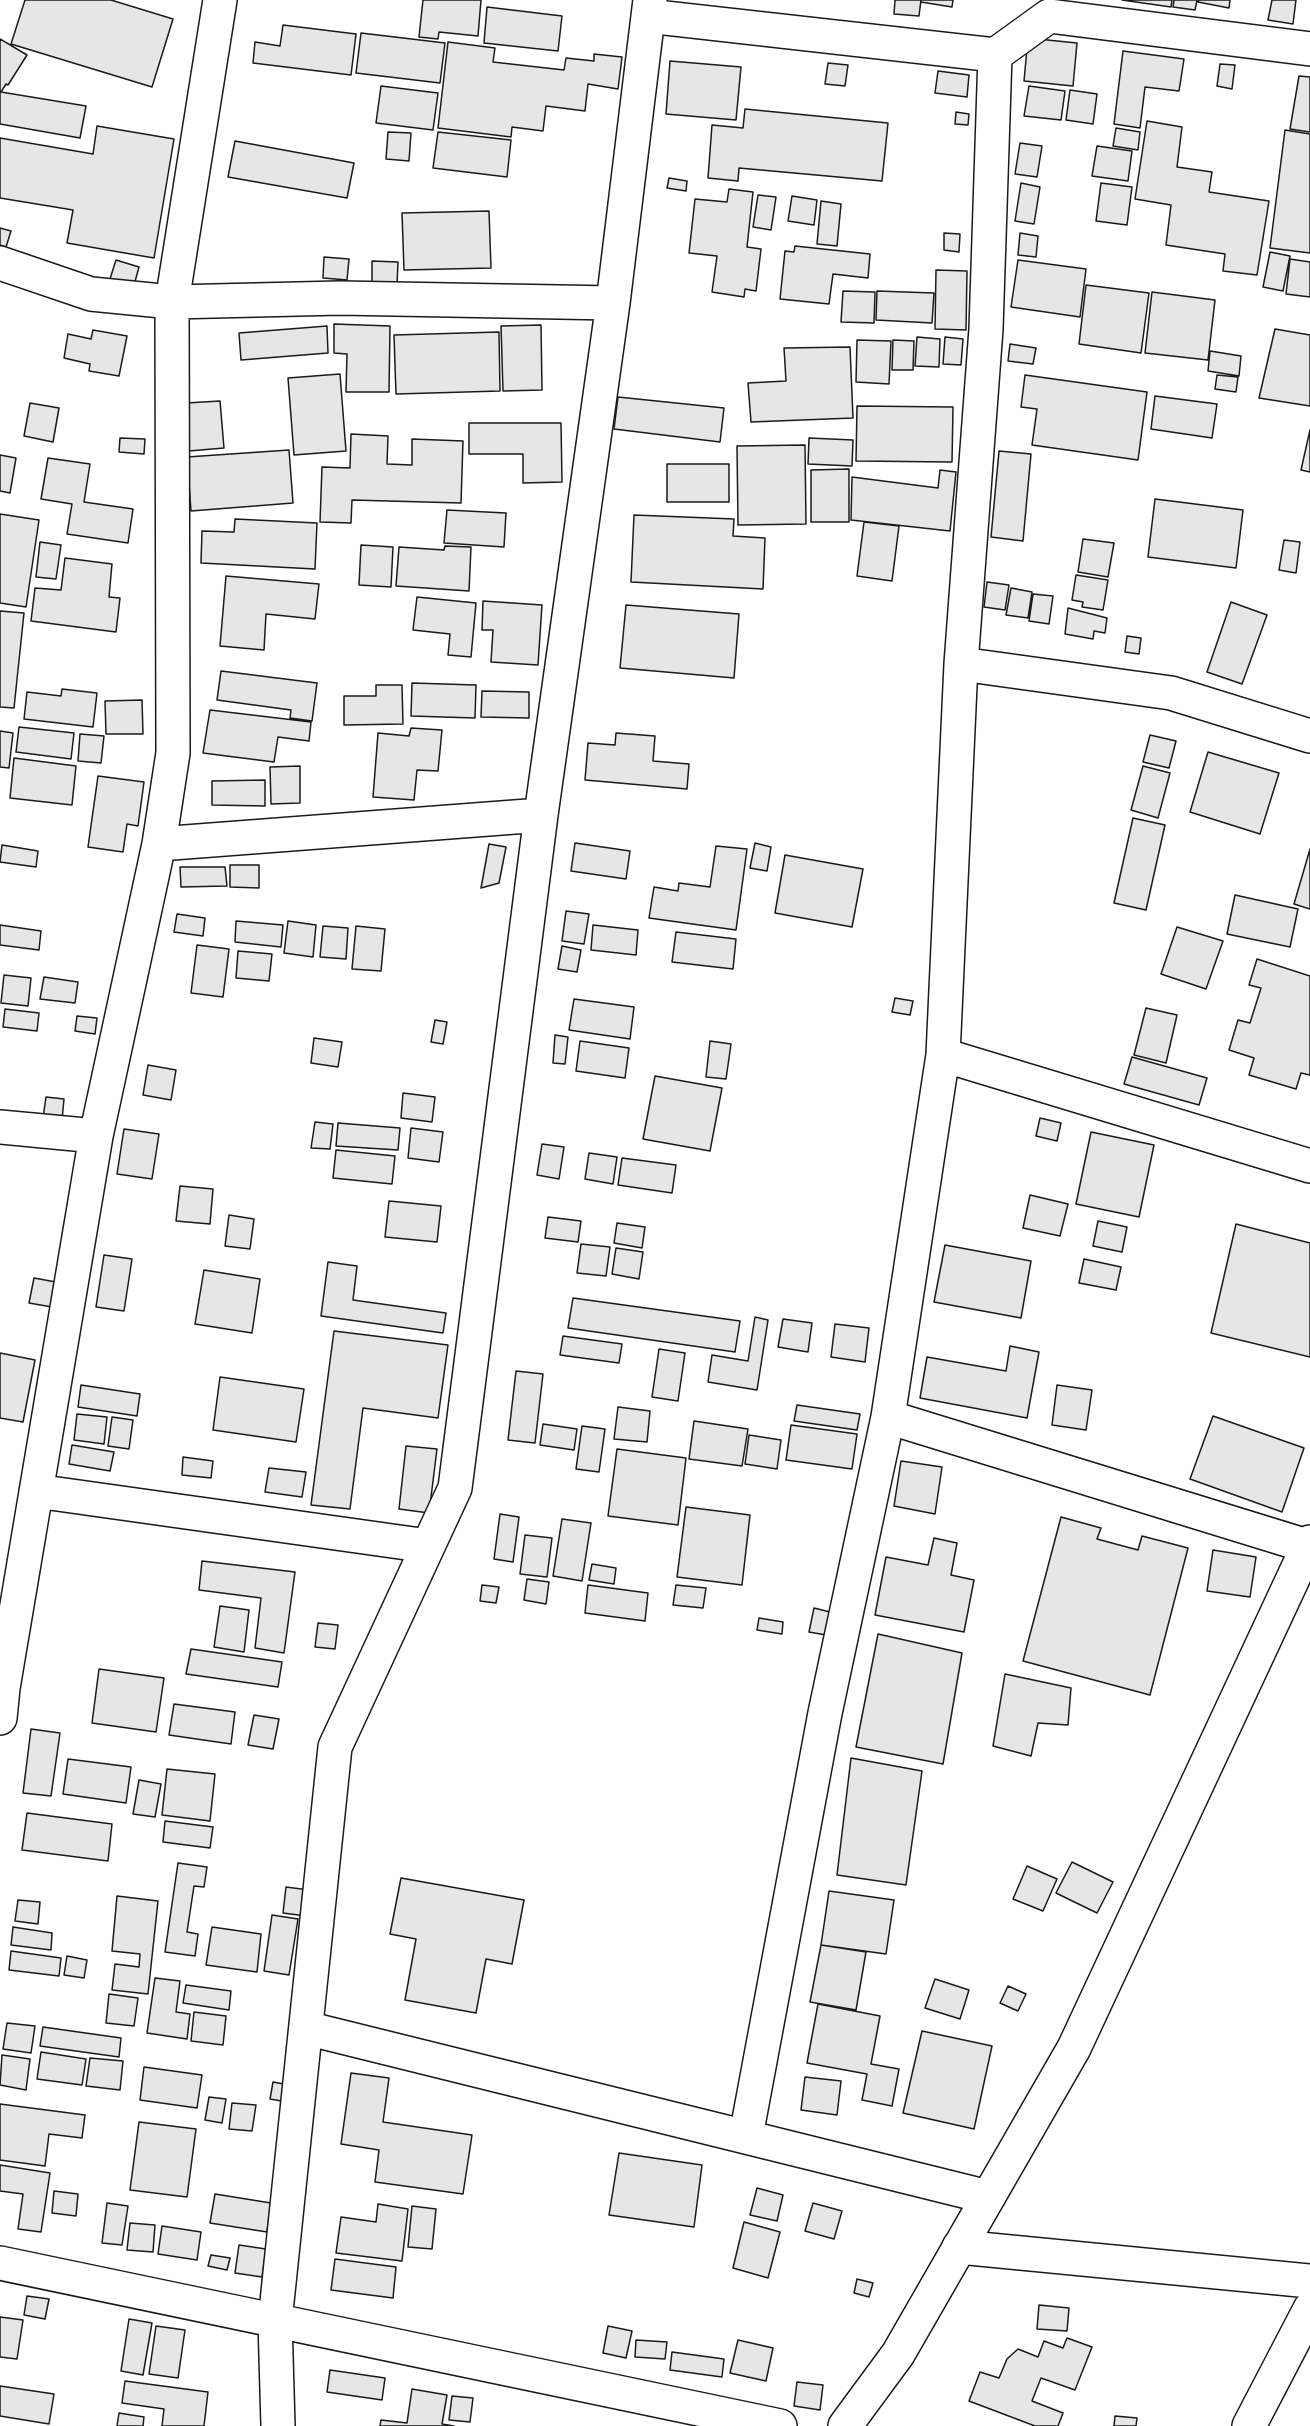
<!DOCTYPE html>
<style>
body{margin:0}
canvas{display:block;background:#fff}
</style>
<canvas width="1310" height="2426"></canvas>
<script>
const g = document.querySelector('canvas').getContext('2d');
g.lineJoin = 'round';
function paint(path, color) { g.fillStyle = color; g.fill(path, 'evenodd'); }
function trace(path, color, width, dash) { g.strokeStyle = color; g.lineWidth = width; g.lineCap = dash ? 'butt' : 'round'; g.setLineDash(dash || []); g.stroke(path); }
const building = new Path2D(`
 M25,0H111L173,19L152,87L11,44Z
 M423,0H481L478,36L439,32L438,39L419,37Z
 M895,0H921L919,16L894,14Z
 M921,0H953L952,7L921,2Z
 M1122,0H1172L1171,7Z
 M1174,0H1197L1195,10L1173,7Z
 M1199,0H1230L1229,8L1198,2Z
 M1272,0H1296L1293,24L1268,20Z
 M487,7L562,16L558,51L484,43Z
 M283,25L356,34L351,75L253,63L255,42L280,46Z
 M361,33L445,43L440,83L356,73Z
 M1028,38L1077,43L1073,86L1024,81Z
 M0,39L27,55L8,85L6,84L1,92L86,106L80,138L0,124Z
 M448,42L495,48L493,62L564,70L566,58L594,61V54L622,57L618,89L588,84L585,111L546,106L543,131L512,127L511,137L438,128Z
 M1123,51L1184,59L1179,91L1145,87L1140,128L1114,124Z
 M670,61L741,67L736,120L666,114Z
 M828,63L848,65L845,86L825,84Z
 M1220,64L1235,65L1232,89L1217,86Z
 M938,71L969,75L967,97L935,93Z
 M1299,76L1310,77V132L1290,129Z
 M381,86L438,93L433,130L376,123Z
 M1029,86L1065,91L1061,120L1024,116Z
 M1070,90L1097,94L1093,124L1066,120Z
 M745,109L888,123L882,181L739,168L738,181L708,178L712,125L743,128Z
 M956,112L969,114L968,125L955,124Z
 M1147,121L1182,127L1177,167L1212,172L1209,192L1269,201L1257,275L1223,271L1225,254L1166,245L1171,205L1135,199Z
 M97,126L174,139L154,258L67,243L73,210L0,198V138L93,154Z
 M1116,128L1140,132L1138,150L1113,146Z
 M1285,130L1310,134V253L1270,248Z
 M388,132L411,133L409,161L386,159Z
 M438,132L511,140L507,177L433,168Z
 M235,141L354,163L347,198L228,177Z
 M1020,143L1042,146L1037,177L1015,174Z
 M1097,146L1132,151L1128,181L1092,176Z
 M669,178L687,181L686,191L667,188Z
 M1021,183L1040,187L1034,224L1015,221Z
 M1101,183L1132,187L1127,225L1096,221Z
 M729,189L753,192L747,247L761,249L756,291L745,289L744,297L712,292L717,256L689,253L695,199L727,202Z
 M758,195L776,197L771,230L753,227Z
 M792,196L817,200L814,225L788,221Z
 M821,201L841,204L837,246L817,244Z
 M489,211L491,268L404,270L402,213Z
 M0,228L11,231L6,247L0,245Z
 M944,233L960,234L959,252L944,250Z
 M1020,233L1038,236L1036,257L1018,255Z
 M795,246L870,254L868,278L833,274L829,304L780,299L785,251L794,252Z
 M1270,252L1290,256L1283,291L1263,287Z
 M324,257L349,259L347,280L323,278Z
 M1290,259L1310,262V297L1286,294Z
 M116,260L139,267L133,289L109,282Z
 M1018,260L1086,269L1080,317L1011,307Z
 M372,261L398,262L397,285L372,283Z
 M936,270L967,271L966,330L935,329Z
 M1086,285L1149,293L1141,353L1079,344Z
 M843,291L875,292L874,323L841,322Z
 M877,291L934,293L932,323L876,320Z
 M1152,292L1215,300L1208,360L1145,353Z
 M334,324L390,326L389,392H346L347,354L334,353Z
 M541,325L542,390L503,391L501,326Z
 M327,326L328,353L241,360L239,333Z
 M1275,329L1310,335V406L1259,398Z
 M93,330L127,336L119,376L89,371L90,364L64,358L68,334L91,339Z
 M499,332L500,391L396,394L394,335Z
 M917,337L940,339L939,367L915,366Z
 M945,337L963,339L961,365L943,364Z
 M857,340L891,341L889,384L856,382Z
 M893,340L914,341L913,370H892Z
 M1010,344L1036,348L1033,364L1008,361Z
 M850,347L853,418L751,422L748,383L786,381L784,348Z
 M1210,351L1241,356L1239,376L1208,371Z
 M340,374L346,451L294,455L288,378Z
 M1025,375L1147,392L1138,460L1032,445L1037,409L1021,407Z
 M1217,375L1238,377L1236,392L1215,389Z
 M1155,396L1217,404L1212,438L1151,429Z
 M618,397L724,408L720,442L614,429Z
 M220,401L224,448L189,451L186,403Z
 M30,403L59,408L53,442L24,436Z
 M857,406L953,407L952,462L856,461Z
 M469,423H561L562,482L523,483V454H469Z
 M1310,430V472L1301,470Z
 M351,434L388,436L387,464L412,465V439L463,441L461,503L352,500L351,523L320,522L322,467L350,468Z
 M120,438L145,439L144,454L119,452Z
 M809,438L853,440L852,466L808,464Z
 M805,445L806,524L738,525L737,446Z
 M289,450L293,503L191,511L187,457Z
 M999,451L1031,454L1023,541L991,537Z
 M0,455L16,458L10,493L0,491Z
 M48,458L90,464L84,502L133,509L128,543L67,534L72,504L41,499Z
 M667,464H729V502H667Z
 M849,469V522H811V470Z
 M940,470L956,472L950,531L851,520L852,477L938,488Z
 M1155,499L1243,510L1236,568L1148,557Z
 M447,510L506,513L504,547L444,543Z
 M0,514L39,520L26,607L0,603Z
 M634,515L734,519L733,536L765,538L763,589L631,582Z
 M235,519L317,523L315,569L201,563L202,531L234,532Z
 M864,522L899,526L892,581L857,576Z
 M1083,539L1114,543L1108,577L1078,572Z
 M1284,540L1300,542L1296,573L1279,570Z
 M40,542L61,545L56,579L36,577Z
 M361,545L393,547L391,587L359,585Z
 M445,546L471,547L469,591L396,586L399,547L444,550Z
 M65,558L112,564L109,597L120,598L116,632L31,621L35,588L61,590Z
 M1076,575L1108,580L1103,610L1082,607L1083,602L1072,600Z
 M226,576L319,584L315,619L266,614L264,650L220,646Z
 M987,582L1009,585L1005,610L984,607Z
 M1011,588L1032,592L1028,618L1006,615Z
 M1033,594L1053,596L1049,624L1029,621Z
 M417,597L476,603L471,657L448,655L450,634L413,630Z
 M483,601L542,605L538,665L491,662L493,630H482Z
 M1231,602L1267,615L1242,684L1207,672Z
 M626,605L739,614L734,678L620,668Z
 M1068,608L1107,618L1105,633L1094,631L1093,639L1065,634Z
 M0,611L24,613L14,708L0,707Z
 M1127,636L1141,638L1139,654L1125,652Z
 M221,671L317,683L312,721L290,718L291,710L217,700Z
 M412,683L476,685L475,718L411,716Z
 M376,685H402L403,724L344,725V696H376Z
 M62,689L97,693L93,727L24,719L27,692L61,696Z
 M482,691L529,692V718L481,717Z
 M142,700L143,734H106L105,701Z
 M210,710L311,722L309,741L278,737L274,762L203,753Z
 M19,727L74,733L71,759L16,752Z
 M411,728L442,730L438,771L417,770L414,800L373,797L378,733L409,736Z
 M0,731L13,733L9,768L0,767Z
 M616,733L655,736L653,761L689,764L687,789L585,780L588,743L615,745Z
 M80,734L104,736L101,763L78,761Z
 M1150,735L1176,741L1169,768L1143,762Z
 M1208,752L1279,773L1260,834L1190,812Z
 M14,758L76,766L72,805L10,798Z
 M300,766V803L271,804L270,767Z
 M1143,766L1170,773L1158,818L1131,810Z
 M98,776L144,782L138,826L127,824L123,852L88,847Z
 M265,780V806L212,805V781Z
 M1133,818L1165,825L1146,910L1114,903Z
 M575,843L630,851L626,879L571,871Z
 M755,843L771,847L767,871L750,868Z
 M489,844L506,847L499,883L481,888Z
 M2,845L38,851L36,867L0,862Z
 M716,846L747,849L736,930L649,918L654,887L678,891L679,883L710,887Z
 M1310,849V909L1294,904Z
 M785,855L863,869L852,927L775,913Z
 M230,865H259V888L230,887Z
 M180,867H225L227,886L181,887Z
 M1235,895L1298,909L1290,947L1227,934Z
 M566,911L589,914L584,944L562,941Z
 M177,914L205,918L203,936L174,932Z
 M236,921L283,925L281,947L235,942Z
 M288,921L316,925L313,957L284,953Z
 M0,925L41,931L39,950L0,945Z
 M593,925L638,930L636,955L591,950Z
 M323,926L348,928L346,959L320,957Z
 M356,926L385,929L381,971L352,969Z
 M1177,927L1223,941L1206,989L1161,974Z
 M676,932L736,939L733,969L672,962Z
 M197,945L229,949L223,997L191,993Z
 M562,946L581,950L577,972L558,969Z
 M238,951L272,954L269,981L236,978Z
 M1257,959L1310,976V1075L1301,1073L1296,1089L1249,1075L1254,1058L1229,1050L1238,1020L1250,1023L1261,988L1249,985Z
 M4,975L31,978L28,1006L1,1003Z
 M44,977L78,982L75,1003L40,999Z
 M895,998L913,1001L910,1015L892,1012Z
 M574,999L634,1007L630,1039L569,1030Z
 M1146,1008L1177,1015L1166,1063L1134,1055Z
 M5,1009L39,1013L37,1031L3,1027Z
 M77,1016L97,1018L95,1034L75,1031Z
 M435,1020L447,1022L443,1044L431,1042Z
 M555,1035L568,1037L565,1064L553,1063Z
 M314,1038L342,1042L338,1067L311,1063Z
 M580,1041L629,1048L625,1078L576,1071Z
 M710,1041L731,1044L726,1079L706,1077Z
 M1132,1057L1207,1078L1199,1105L1124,1084Z
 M148,1065L176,1070L171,1100L143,1095Z
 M655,1076L722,1088L710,1151L643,1139Z
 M403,1093L435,1097L432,1122L401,1118Z
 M46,1097L64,1099L62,1120L43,1118Z
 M1040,1118L1061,1123L1057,1141L1036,1136Z
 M315,1122L333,1124L330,1149L311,1148Z
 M338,1123L400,1128L398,1150L336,1146Z
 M411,1128L443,1132L439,1162L408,1158Z
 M124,1129L159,1134L152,1179L117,1174Z
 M1091,1132L1154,1145L1139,1217L1076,1204Z
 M542,1144L564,1147L559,1179L537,1175Z
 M336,1150L395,1156L392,1184L333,1178Z
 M589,1153L617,1157L613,1184L585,1179Z
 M622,1158L676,1165L672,1193L618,1185Z
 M180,1186L213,1189L210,1224L176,1221Z
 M1030,1195L1068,1204L1060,1236L1023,1228Z
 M389,1201L441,1206L437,1242L385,1237Z
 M229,1215L254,1219L250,1249L225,1246Z
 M548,1217L581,1221L578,1242L545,1238Z
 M1098,1221L1127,1227L1122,1252L1093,1246Z
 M617,1223L645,1227L642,1248L614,1243Z
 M1236,1224L1310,1243V1357L1211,1333Z
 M581,1244L610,1247L606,1276L577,1273Z
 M945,1245L1031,1261L1021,1318L934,1302Z
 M616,1248L643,1252L639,1279L612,1274Z
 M104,1255L132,1259L124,1311L96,1307Z
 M1084,1259L1121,1267L1116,1290L1079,1283Z
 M328,1262L357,1266L353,1300L446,1313L443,1333L321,1316Z
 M204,1270L260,1279L252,1333L195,1324Z
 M34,1278L56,1282L52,1307L29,1303Z
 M573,1298L740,1321L735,1352L568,1328Z
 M755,1317L768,1320L757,1390L708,1382L712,1355L748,1361Z
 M783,1319L812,1323L808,1352L778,1347Z
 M835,1324L869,1328L865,1362L831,1357Z
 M334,1331L448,1345L438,1418L363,1408L350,1509L311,1505Z
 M563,1336L622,1344L619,1363L560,1355Z
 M1010,1346L1039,1352L1027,1418L920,1398L927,1357L1006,1371Z
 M659,1349L685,1353L678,1401L652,1397Z
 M0,1353L35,1360L23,1422L0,1418Z
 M516,1371L543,1374L535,1443L508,1440Z
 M220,1377L304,1389L296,1442L213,1430Z
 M81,1385L140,1394L137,1416L78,1407Z
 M1057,1385L1092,1390L1086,1430L1052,1425Z
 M797,1405L860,1414L857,1430L794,1421Z
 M618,1407L650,1411L647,1442L614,1439Z
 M77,1414L107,1417L104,1444L74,1440Z
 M1213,1416L1304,1448L1282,1512L1190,1479Z
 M112,1417L133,1420L129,1449L108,1446Z
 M694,1421L748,1429L742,1466L689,1459Z
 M543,1424L577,1429L574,1450L540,1445Z
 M791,1425L857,1434L852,1469L786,1460Z
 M582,1426L605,1429L599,1472L576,1469Z
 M749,1435L781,1440L777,1469L745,1464Z
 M72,1445L114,1452L110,1471L69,1464Z
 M406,1446L437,1449L429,1513L399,1509Z
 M617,1449L686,1458L678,1525L608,1516Z
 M183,1457L213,1461L211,1478L182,1475Z
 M901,1461L942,1467L935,1514L894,1506Z
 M269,1468L306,1472L302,1497L265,1492Z
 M686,1507L750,1515L742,1585L677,1577Z
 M500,1514L519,1517L513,1562L494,1559Z
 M1061,1517L1101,1528L1097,1539L1138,1550L1142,1536L1188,1548L1150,1695L1023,1661Z
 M562,1519L591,1523L582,1581L553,1576Z
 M525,1535L552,1538L547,1577L520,1574Z
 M934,1538L957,1543L951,1575L974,1580L964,1632L875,1615L886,1557L928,1565Z
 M1213,1550L1256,1557L1250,1597L1207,1591Z
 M202,1561L295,1572L284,1653L255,1648L261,1598L199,1590Z
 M592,1564L616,1568L614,1584L589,1580Z
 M527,1579L549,1582L546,1604L524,1600Z
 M482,1585L499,1587L496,1603L480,1601Z
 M588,1585L648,1593L645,1621L585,1613Z
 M676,1585L706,1588L703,1608L673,1605Z
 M220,1606L249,1610L244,1652L214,1647Z
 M814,1608L830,1612L826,1635L809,1632Z
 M759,1618L783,1622L782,1634L757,1630Z
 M318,1623L338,1625L335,1649L315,1647Z
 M878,1634L962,1653L943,1764L856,1747Z
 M191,1649L282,1662L278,1687L186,1674Z
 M99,1669L164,1678L156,1732L92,1723Z
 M1005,1674L1071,1688L1068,1725L1038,1723L1031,1756L993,1746Z
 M174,1704L235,1712L231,1744L169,1735Z
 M254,1715L279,1719L273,1749L248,1745Z
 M31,1729L60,1733L51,1796L23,1793Z
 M851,1758L922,1771L906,1885L837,1875Z
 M68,1759L131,1767L126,1803L63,1794Z
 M167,1769L215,1774L210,1821L162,1815Z
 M139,1780L161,1784L155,1817L133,1814Z
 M27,1813L112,1824L108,1861L22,1850Z
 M165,1821L213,1827L210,1848L163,1842Z
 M1072,1862L1113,1882L1097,1913L1056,1893Z
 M178,1863L207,1867L204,1887L194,1886L187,1932L198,1934L195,1956L165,1952Z
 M1027,1866L1057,1879L1043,1911L1013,1899Z
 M401,1878L524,1900L512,1964L486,1959L476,2013L405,2000L416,1939L390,1934Z
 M286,1887L309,1890L306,1916L283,1913Z
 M829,1891L894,1900L886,1954L821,1945Z
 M117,1896L158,1901L148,1994L112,1990L115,1964L139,1967L140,1954L112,1951Z
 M18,1900L40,1902L38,1924L15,1921Z
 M272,1915L298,1919L289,1975L264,1971Z
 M13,1927L52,1933L51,1950L11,1945Z
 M212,1927L261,1934L257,1972L206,1965Z
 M821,1945L866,1952L856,2010L810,2002Z
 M11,1951L61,1958L59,1976L9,1970Z
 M67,1956L87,1960L84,1978L64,1975Z
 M155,1978L180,1981L176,2012L190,2014L187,2039L147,2033Z
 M935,1979L969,1990L960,2019L925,2008Z
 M186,1985L231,1991L229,2010L183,2003Z
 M1008,1986L1026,1994L1018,2011L1000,2003Z
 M109,1994L138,1998L134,2026L106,2023Z
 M818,2004L880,2016L871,2064L899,2069L892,2106L862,2100L867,2074L807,2063Z
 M194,2012L226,2016L223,2045L191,2041Z
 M7,2023L35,2026L31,2053L3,2049Z
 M43,2027L121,2038L119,2057L40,2046Z
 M922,2031L992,2046L974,2129L903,2113Z
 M41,2052L86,2059L82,2085L37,2079Z
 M2,2055L30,2059L26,2090L0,2085Z
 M90,2058L123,2061L120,2090L86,2086Z
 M144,2067L202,2075L197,2108L140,2100Z
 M351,2073L389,2078L383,2122L472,2135L463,2194L375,2182L379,2150L341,2144Z
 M805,2077L841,2081L837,2115L801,2110Z
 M273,2082L289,2085L287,2102L270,2099Z
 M209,2097L226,2099L222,2123L205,2120Z
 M232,2103L256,2105L252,2131L229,2129Z
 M0,2104L85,2115L82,2138L49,2134L45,2166L0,2160Z
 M139,2122L196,2129L187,2197L130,2190Z
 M619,2153L702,2165L694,2227L609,2215Z
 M0,2165L50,2173L41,2232L18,2229L23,2194L0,2191Z
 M757,2188L783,2195L777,2221L750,2215Z
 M54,2191L78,2194L76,2216L52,2213Z
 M215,2194L271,2203L267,2232L210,2223Z
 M107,2203L128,2206L122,2245L102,2243Z
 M813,2203L842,2211L834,2239L805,2231Z
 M378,2204L408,2209L402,2261L336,2253L341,2217L376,2222Z
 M412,2206L436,2209L432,2249L408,2247Z
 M744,2222L780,2232L768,2278L733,2268Z
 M130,2223L155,2225L153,2252L127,2250Z
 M162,2226L201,2232L197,2260L158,2254Z
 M239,2245L266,2249L262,2277L235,2273Z
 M211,2255L230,2258L227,2270L208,2266Z
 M335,2259L396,2267L393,2298L331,2290Z
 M857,2279L873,2283L869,2297L854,2293Z
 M27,2296L49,2299L45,2319L24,2315Z
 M1039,2305L1069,2308L1067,2331L1037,2329Z
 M0,2317L23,2320L17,2359L0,2357Z
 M129,2319L152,2323L143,2375L121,2371Z
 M156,2326L185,2330L178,2378L149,2374Z
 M608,2326L632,2331L626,2358L603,2353Z
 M1067,2338L1092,2347L1075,2390L1041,2378L1032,2401L1063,2413L1058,2426H1035L969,2401L980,2372L999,2378L1007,2359L1018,2349L1038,2357L1044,2341L1063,2348Z
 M636,2340L667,2342L665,2359L635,2357Z
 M738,2340L773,2348L766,2381L730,2373Z
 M672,2352L724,2359L722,2377L670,2370Z
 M330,2370L385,2378L382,2400L327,2392Z
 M125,2381L208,2392L204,2426H162L164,2409L122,2403Z
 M797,2382L823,2385L820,2410L794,2406Z
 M0,2386L54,2394L49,2424L0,2416Z
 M412,2389L447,2395L442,2424L454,2426H380L381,2420L407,2423Z
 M452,2396L473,2398L470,2422L449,2420Z
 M119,2413L144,2417L143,2426H117Z
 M1115,2416L1137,2418L1136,2426H1114Z`);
paint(building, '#e6e6e6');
trace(building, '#1a1a1a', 1.5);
const minor = new Path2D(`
 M648,16L995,55L1049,16L1310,49
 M0,263L91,294L172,302L340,298L613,303
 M961,664L1171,693L1310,736
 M159,844L541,815
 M943,1055L1310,1166
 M0,1127L96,1136
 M888,1417L1307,1546
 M36,1491L428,1546
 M0,1718L3,1688L96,1136L159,844L173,753L172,302L220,0
 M306,2028L988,2197
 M746,2136L825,1713L888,1417L943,1055L961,664L986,329L995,55
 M959,2247L1310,2281
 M0,2263L780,2426
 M278,2426L275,2321L335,1747L455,1488L541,815L613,303L650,0
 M1249,2426L1310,2309`);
const tertiary = new Path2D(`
 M845,2426L898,2354L1074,2048L1310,1542`);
trace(minor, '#1a1a1a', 36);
trace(tertiary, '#1a1a1a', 36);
trace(minor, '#fff', 33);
trace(tertiary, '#fff', 33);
</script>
